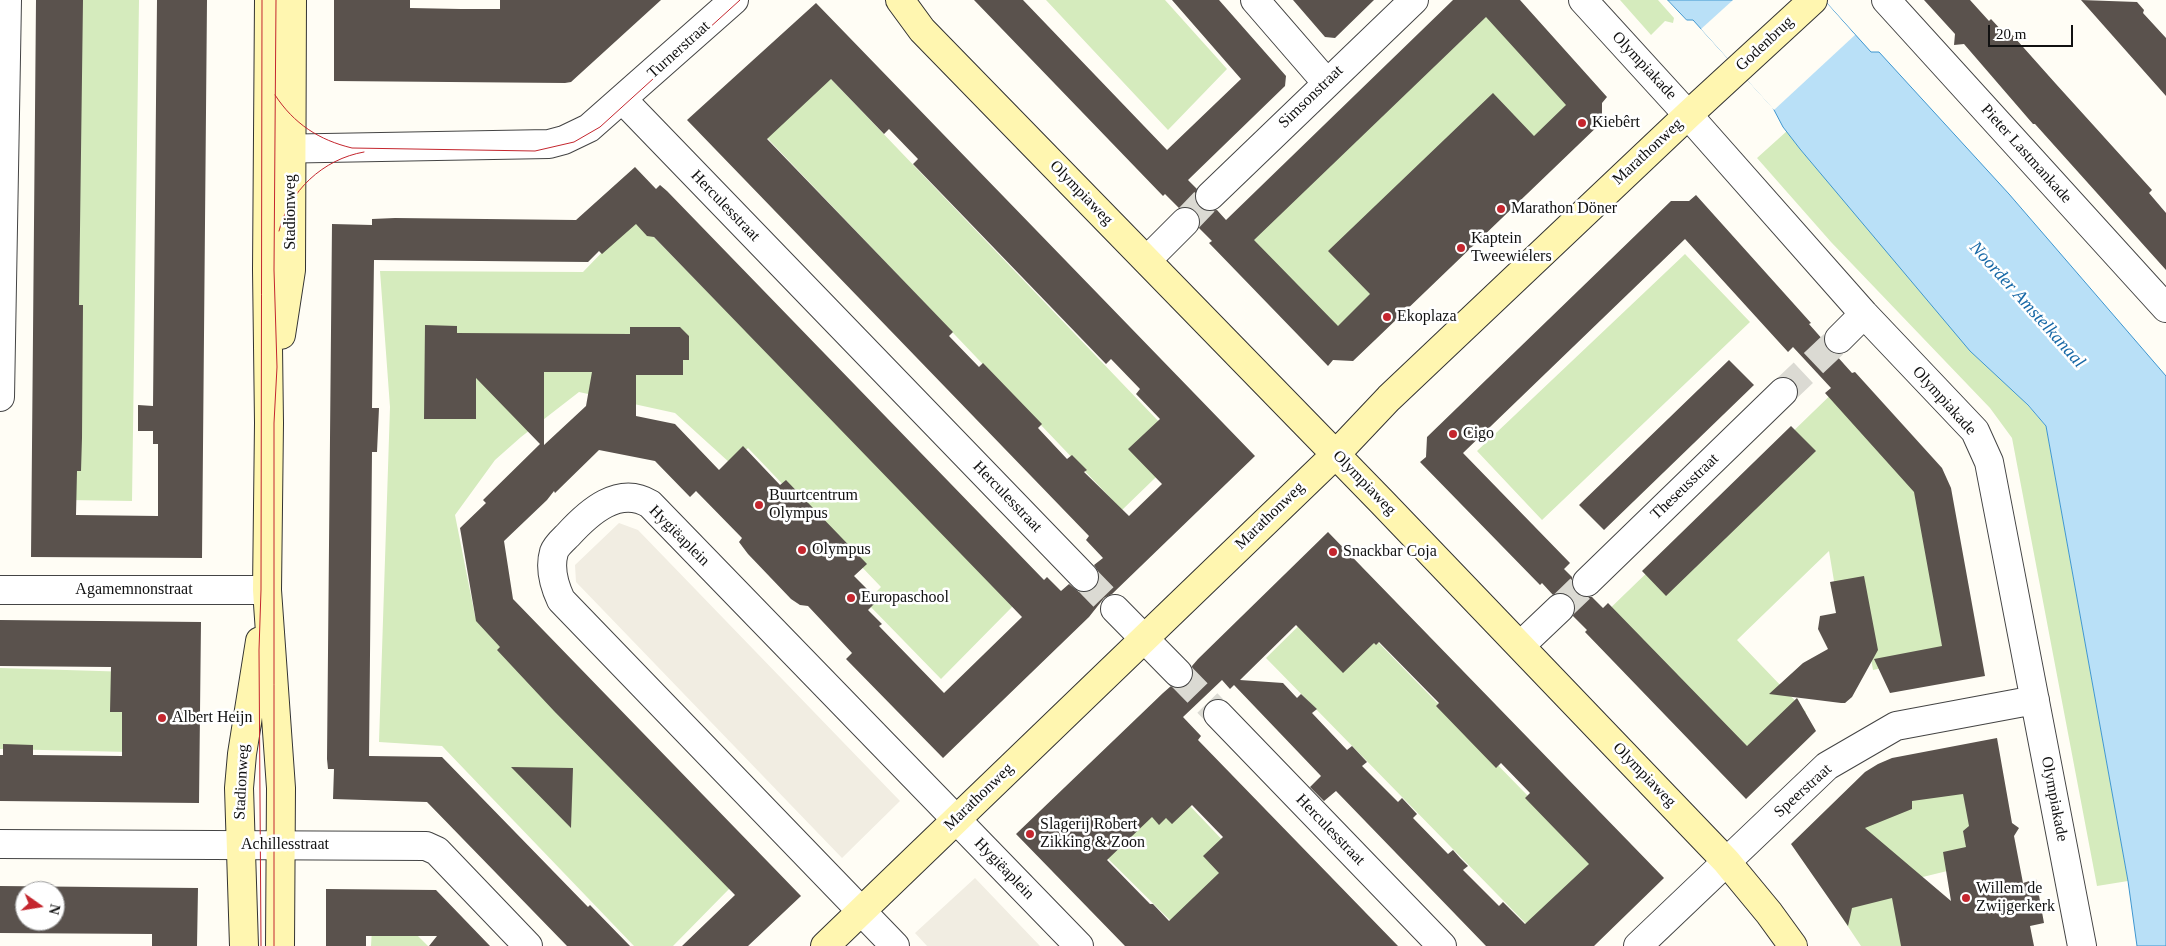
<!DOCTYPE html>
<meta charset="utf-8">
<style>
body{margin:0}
#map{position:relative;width:2166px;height:946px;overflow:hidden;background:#fffdf5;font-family:"Times New Roman",serif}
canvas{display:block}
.north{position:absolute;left:15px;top:881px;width:50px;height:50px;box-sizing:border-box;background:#fff;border:1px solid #a0a0a0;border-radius:50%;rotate:103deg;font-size:14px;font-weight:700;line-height:20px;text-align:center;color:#111}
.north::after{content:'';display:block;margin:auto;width:18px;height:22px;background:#c4262e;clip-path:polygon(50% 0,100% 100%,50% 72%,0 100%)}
.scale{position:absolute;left:1988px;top:25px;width:85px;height:22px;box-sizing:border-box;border:2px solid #111;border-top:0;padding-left:6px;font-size:15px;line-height:18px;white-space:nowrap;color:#111;-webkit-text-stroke:4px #fff;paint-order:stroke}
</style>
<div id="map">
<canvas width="2166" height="946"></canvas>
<div class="north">N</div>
<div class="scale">20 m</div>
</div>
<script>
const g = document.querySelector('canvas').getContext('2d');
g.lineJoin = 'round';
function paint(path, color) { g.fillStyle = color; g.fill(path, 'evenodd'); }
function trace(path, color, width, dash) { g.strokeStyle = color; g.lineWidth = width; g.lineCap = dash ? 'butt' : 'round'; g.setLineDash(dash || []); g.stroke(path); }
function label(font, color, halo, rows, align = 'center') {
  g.font = font + ' "Times New Roman",serif'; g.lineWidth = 5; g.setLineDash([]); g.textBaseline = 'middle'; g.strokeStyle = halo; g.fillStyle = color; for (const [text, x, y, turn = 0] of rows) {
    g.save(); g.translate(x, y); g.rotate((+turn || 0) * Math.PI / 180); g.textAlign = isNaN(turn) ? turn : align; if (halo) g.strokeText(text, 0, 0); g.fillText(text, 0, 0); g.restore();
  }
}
paint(new Path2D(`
 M75,0H139L132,501L68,500Z
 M1046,0H1165L1227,69L1168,130Z
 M1620,0H1658L1674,18L1673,23L1665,21L1651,35Z
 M1477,1L1576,98L1334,343L1233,237Z
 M810,57L1185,449L1122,510L748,118Z
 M1787,131L1801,150L2046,426L2128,881L2097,886L2012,438L1990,408L1831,242L1757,158Z
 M635,218L1015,604L941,679L866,602L881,587L748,448L730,463L675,413L579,392L521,437L495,460L455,515L475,616L730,888L673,946H634L442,746L379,742L390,407L380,271L583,272Z
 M1685,254L1750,322L1542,520L1477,451Z
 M1844,382L1924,488L1953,652L1873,670L1858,583L1835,587L1829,551L1737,640L1806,712L1745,777L1597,621Z
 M1331,594L1605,875L1540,938L1266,658Z
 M0,668L132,672L130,752L0,749Z
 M1154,768L1323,946H1196L1079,830Z
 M1971,771L1980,863L1853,894L1826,851L1899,785Z
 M1897,889L1905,946H1861L1839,913L1844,905Z
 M372,929L414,932L428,946H371Z`), '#d5ebbd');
paint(new Path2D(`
 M619,523L638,530L900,801L842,858L576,582L575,565Z
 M975,878L1040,946H927L915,933Z`), '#f1ede2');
const water = new Path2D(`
 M1668,0H1824L1871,52H1879L2009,194L2166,376V946H2137L2128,881L2046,426L2028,405L1970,351L1800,149L1783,127L1773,108L1693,20H1687Z`);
paint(water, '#b9e0f7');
trace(water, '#3f96cf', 1);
paint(new Path2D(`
 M1733,0H1824L1855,35L1774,110L1701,29Z`), '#fffdf5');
paint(new Path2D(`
 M36,0H83L79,305H83L82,438L81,471H77L76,515L158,516V444H153V431H138V405L153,406L157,0H207L202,558L31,557Z
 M334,0H410V8L461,9H500V0H661L571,82L565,83L334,81Z
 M974,0H1023L1167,150L1241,79L1172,0H1219L1286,76L1285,86L1188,180L1197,189L1195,199L1198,206L1206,211L1217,210L1226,220L1453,0H1520L1607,97L1602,103V122L1375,340L1353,361L1333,360L1328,366L1209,243L1212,241L1199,228L1200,218L1196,211L1189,207L1179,208L1165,194L1163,196ZM1486,17L1566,105L1534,136L1493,93L1328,251L1370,294L1338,326L1254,240Z
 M1293,0H1374L1335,38L1325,37Z
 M1924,0H1970L1989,21L1991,19L2003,32L2007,29L2056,84L2152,190L2149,193L2166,213V270L2035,124H2033L1964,44L1954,45L1955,34Z
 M2081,0L2137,2L2144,10L2143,13L2166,38V96Z
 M816,3L1255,456L1112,594L1104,598L1089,617L943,758L846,659L852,653L808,606L800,605L791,599L748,554L739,542L742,538L696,491L690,497L655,461L599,450L555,493L554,491L547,500L504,541L513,599L801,896L748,946H682L735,895L554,711L497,650L500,647L476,621L460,528L486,503L483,500L540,444L476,378V419H424L425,325L457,326V333L630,334V327H680L689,336V360H683V375H636V416L675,424L719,470L743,446L780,485L786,480L867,564L854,576L878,600L868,610L882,624L879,626L944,693L1022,617L654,237L647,236L636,224L602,254L599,251L588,262L374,260L372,408H379L377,452H372L369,756L442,757L588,907L590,905L630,946H567L427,802L333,799L334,769H328L327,759L332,224L372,225V219L395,218L576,220L635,167L656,189L660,185L667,191L1044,580L1047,577L1061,591L1069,584L1079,592H1087L1095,588L1099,581V573L1094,565L1103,558L1086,540L1089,536L687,120ZM831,79L884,134L889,129L918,159L913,164L1106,364L1111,359L1140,389L1136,394L1160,419L1128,449L1162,484L1129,516L1084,472L1087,470L1072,455L1067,459L1038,428L1042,424L983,363L979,367L949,336L953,332L767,139ZM544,372H592L586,406L544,445Z
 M1696,195L1811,323L1809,324L1824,341L1828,350L1835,354L1852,373L1855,372L1942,468L1951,488L1985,676L1890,693L1874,659L1942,646L1914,492L1825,393L1831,388L1793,347L1788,352L1685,239L1463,453L1570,563L1564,569L1572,577V585L1575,592L1583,597H1592L1603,608L1608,603L1747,746L1797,698L1816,731L1746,799L1585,632L1587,630L1573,616L1575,605L1571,597L1564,593L1553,595L1542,583L1540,585L1420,462L1426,457L1427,437L1671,201H1689Z
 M1729,360L1754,385L1604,530L1579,505Z
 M1791,426L1816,451L1666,596L1642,571Z
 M1328,532L1664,878L1594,946H1486L1336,791L1324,801L1310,787L1321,776L1234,685L1230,689L1222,680L1183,717L1201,736L1198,740L1398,946H1125L1016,834L1163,693L1171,686L1181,688L1189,684L1193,677L1192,666L1198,659ZM1296,625L1343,673L1374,643L1376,645L1379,642L1439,703L1436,706L1496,768L1501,763L1530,793L1525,798L1589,864L1525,924L1503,902L1499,906L1463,870L1468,866L1460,858L1453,850L1448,854L1413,818L1417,814L1402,798L1398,802L1362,766L1367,762L1352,746L1347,750L1312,713L1317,709L1301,694L1297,698L1283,683L1240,680ZM1192,805L1223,837L1203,856L1219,873L1169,921L1153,904H1150L1107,860L1152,817L1159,825L1166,818L1172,824Z
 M1864,576L1878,650L1852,697L1845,703H1841L1769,694L1803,663L1828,649L1818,629L1820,616L1836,613L1830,582Z
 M0,620L201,622L199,803L0,801V755H3V744L33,745V755L122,756V712H110L111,667L0,666Z
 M1997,738L2012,823L2019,828L2014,836L2023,883L2036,879L2044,923L2030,926L2034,946H1901L1892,898L1852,908L1848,926L1791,844L1865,772L1878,764L1892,758ZM1963,794L1969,826L1963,831L1966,847L1943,852L1951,901L1865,828L1912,809V801Z
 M511,767L573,768L571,828Z
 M0,886L198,888L197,946H152V934L0,933ZM25,891H55V921H25Z
 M326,889L436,890L490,946H429L437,936H366V946H326Z`), '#5a524d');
trace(new Path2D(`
 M1185,222L1210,196
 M1783,392L1839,339
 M1084,577L1115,609
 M1560,608L1587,582
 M1178,673L1218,714`), '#dbdad3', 28, [28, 14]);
const street = new Path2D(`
 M1255,0L1326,82
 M1583,0L1688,115L1864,314L1975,431L1989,462L2082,946
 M1886,0L2166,308
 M623,100L1084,577
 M269,149L549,144L564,140L589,128L734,0
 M1210,196L1414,0
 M1147,260L1185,222
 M1839,339L1864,314
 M0,397L7,0
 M1587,582L1783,392
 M0,590H267
 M1115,609L1178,673
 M1521,645L1560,608
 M1218,714L1442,946
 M0,844L426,846L437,851L528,946
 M895,946L561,600C554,585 549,569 554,552C556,546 563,540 568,535C589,512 619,485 650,504L1079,946
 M1638,946L1827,766L1896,726L2035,700`);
const secondary = new Path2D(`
 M269,0L267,270L269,423L267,590L281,788L280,946
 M900,0L922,30L1381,501L1726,861L1769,913L1793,946
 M281,335L291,270L292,0
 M244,946L239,788L242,754L260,641
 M825,946L1336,454L1389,398L1688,115L1813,0`);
trace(street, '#444', 30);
trace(secondary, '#333', 30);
trace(street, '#fff', 28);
trace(secondary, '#fff6b0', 28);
trace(new Path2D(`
 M275,95C294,124 319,140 352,148L535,151L574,142L600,127L740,0
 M279,231C289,191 323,159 364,152
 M261,946L259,650L261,590L262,0
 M274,946V423L277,367L274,270L276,0`), '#c4262e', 1);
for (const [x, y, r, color] of [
 [1582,123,5,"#c4262e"],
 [1501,209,5,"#c4262e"],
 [1461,248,5,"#c4262e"],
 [1387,317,5,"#c4262e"],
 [1453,434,5,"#c4262e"],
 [759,505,5,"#c4262e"],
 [802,550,5,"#c4262e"],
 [1333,552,5,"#c4262e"],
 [851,598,5,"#c4262e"],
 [162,718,5,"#c4262e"],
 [1030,834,5,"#c4262e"],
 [1966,898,5,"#c4262e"]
]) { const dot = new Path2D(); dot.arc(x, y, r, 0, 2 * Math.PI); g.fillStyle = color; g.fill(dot); trace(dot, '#fff', 2); }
label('16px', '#111', '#fff', [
 ["Godenbrug",1765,44,-43],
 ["Turnerstraat",679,50,-42],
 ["Olympiakade",1644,66,47],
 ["Simsonstraat",1311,97,-44],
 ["Marathonweg",1648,152,-43],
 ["Pieter Lastmankade",2026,154,48],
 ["Olympiaweg",1081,193,46],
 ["Herculesstraat",725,206,46],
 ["Stadionweg",291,212,-90],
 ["Olympiakade",1944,401,48],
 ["Olympiaweg",1364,483,46],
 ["Theseusstraat",1685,487,-44],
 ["Herculesstraat",1007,497,46],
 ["Marathonweg",1270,516,-44],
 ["Hygiëaplein",679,536,45],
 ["Agamemnonstraat",134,590],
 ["Olympiaweg",1644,775,46],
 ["Stadionweg",242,782,-87],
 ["Speerstraat",1803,791,-42],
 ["Marathonweg",979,797,-44],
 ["Olympiakade",2054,799,79],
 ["Herculesstraat",1330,830,46],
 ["Achillesstraat",285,845],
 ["Hygiëaplein",1004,869,46]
]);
label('16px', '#111', '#fff', [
 ["Kiebêrt",1592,123],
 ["Marathon Döner",1511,209],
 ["Kaptein",1471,239],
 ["Tweewielers",1471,257],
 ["Ekoplaza",1397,317],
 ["Cigo",1463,434],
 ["Buurtcentrum",769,496],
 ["Olympus",769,514],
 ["Olympus",812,550],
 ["Snackbar Coja",1343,552],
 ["Europaschool",861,598],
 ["Albert Heijn",172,718],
 ["Slagerij Robert",1040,825],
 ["Zikking & Zoon",1040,843],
 ["Willem de",1976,889],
 ["Zwijgerkerk",1976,907]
], 'left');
label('italic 18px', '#1768a6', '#fff', [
 ["Noorder Amstelkanaal",2027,305,48]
]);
</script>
